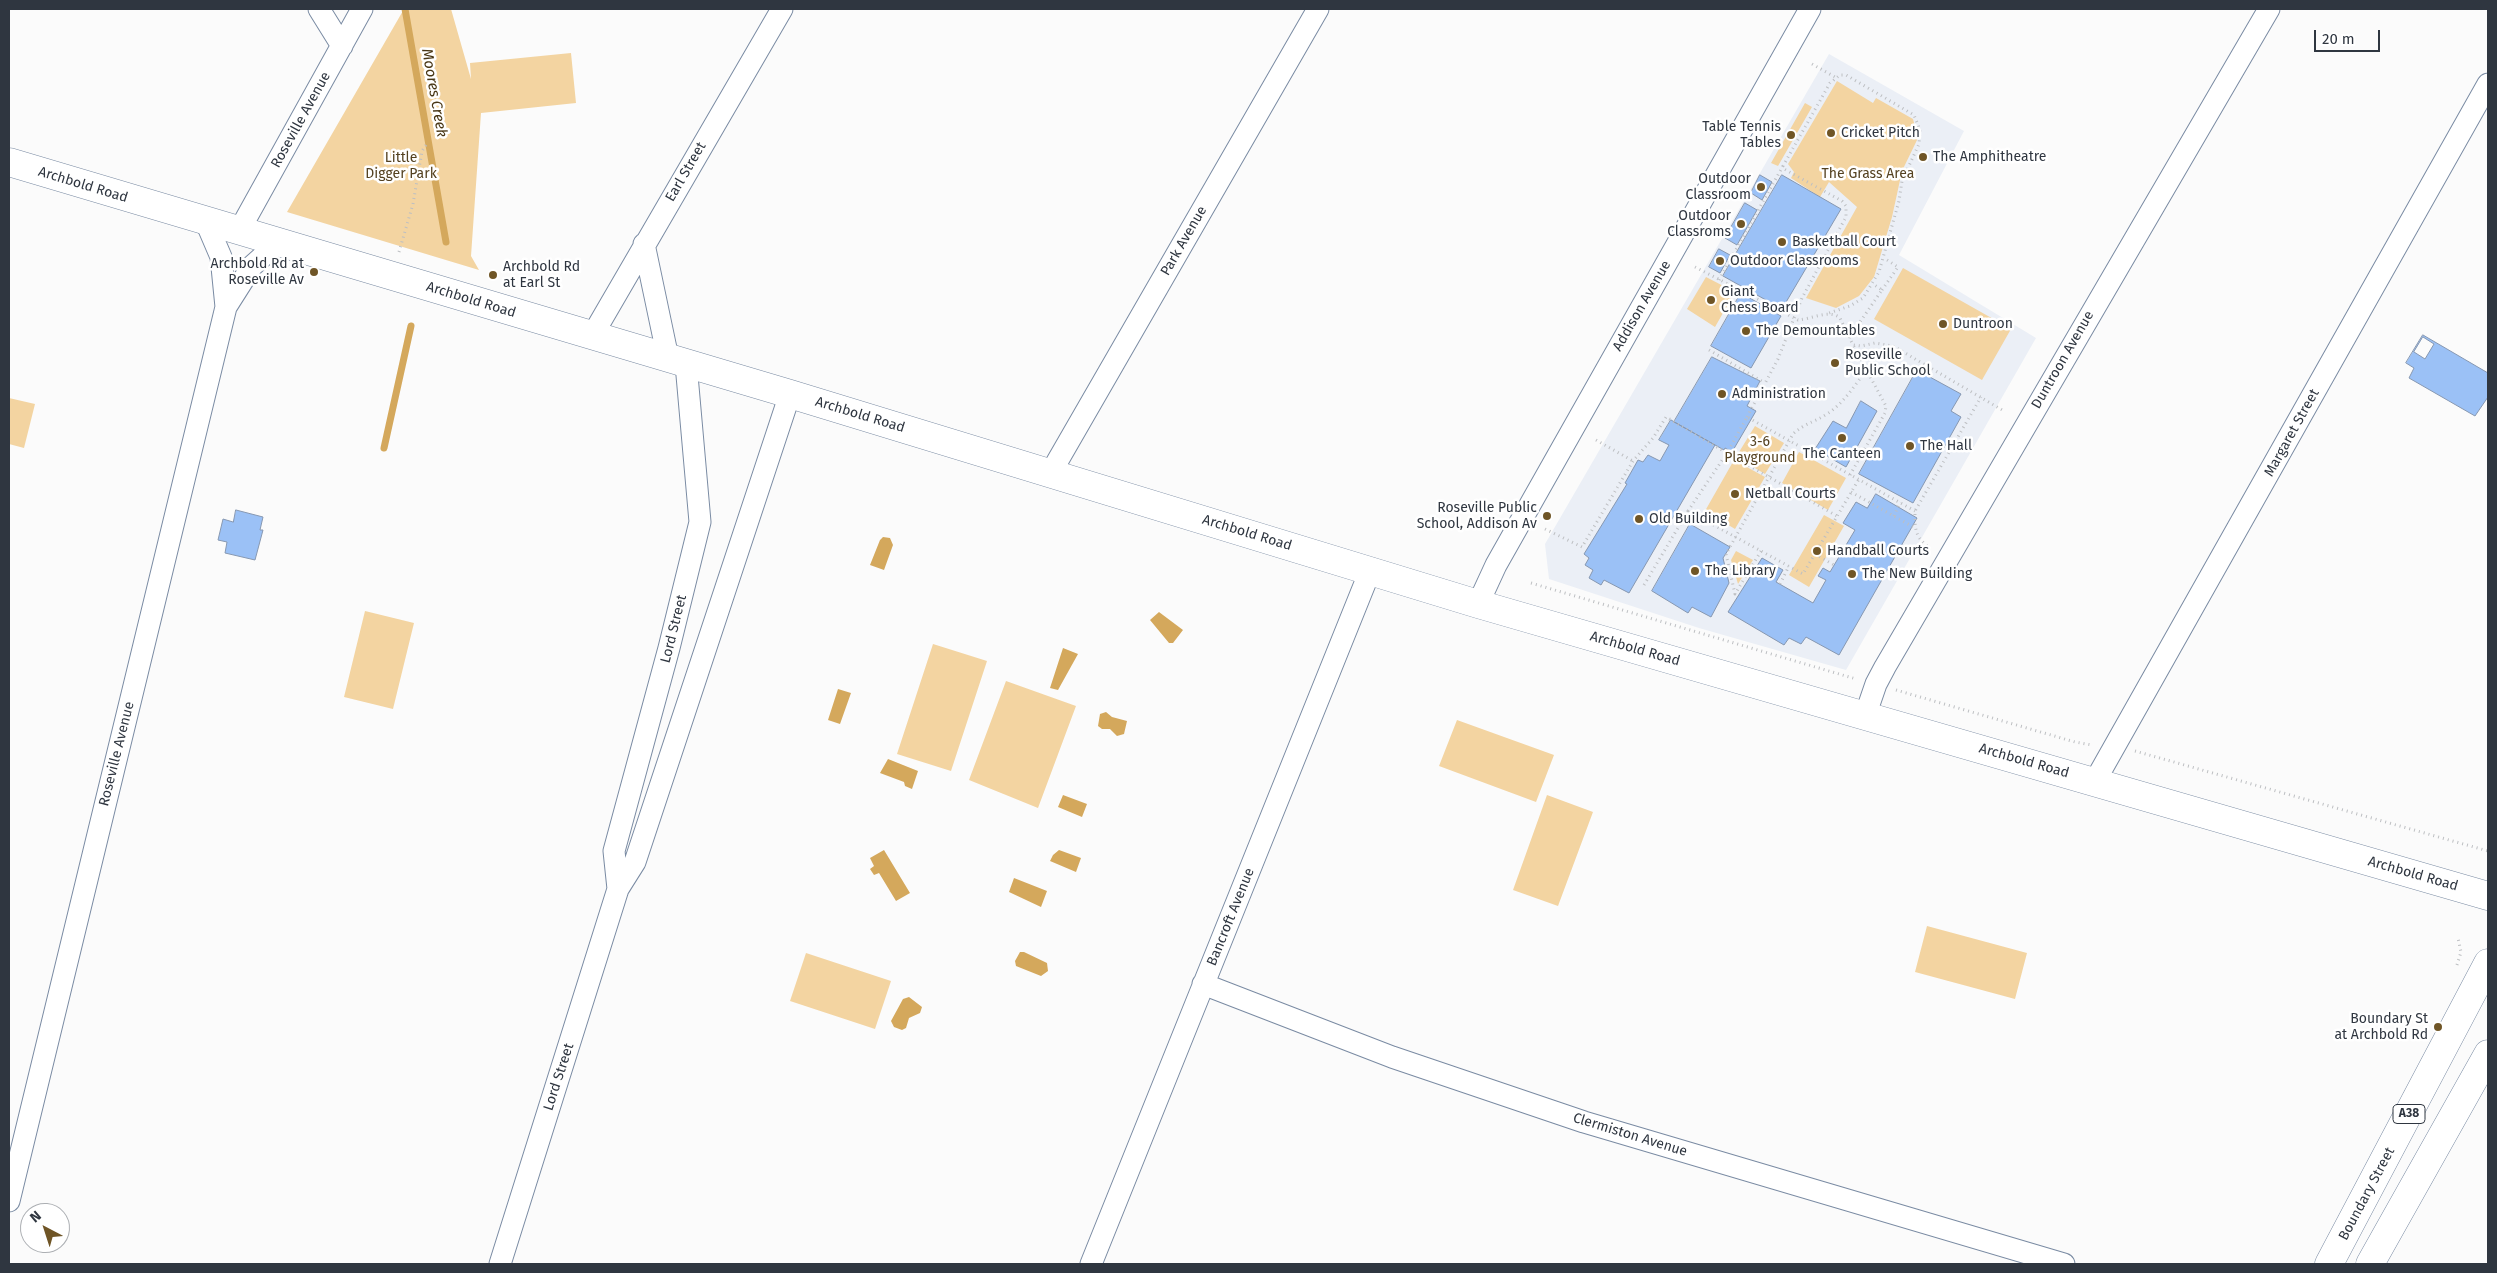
<!DOCTYPE html>
<style>
body{margin:0}
#map{position:relative;width:2497px;height:1273px;overflow:hidden;background:#fbfbfb;font-family:"Fira Sans",sans-serif}
canvas{display:block}
.frame{position:absolute;inset:0;border:10px solid #2f3640;pointer-events:none}
.north{position:absolute;left:20px;top:1203px;width:50px;height:50px;box-sizing:border-box;background:#fff;border:1px solid #acafb3;border-radius:50%;rotate:320deg;font-size:14px;font-weight:700;line-height:20px;text-align:center;color:#2f3640}
.north::after{content:'';display:block;margin:auto;width:18px;height:22px;background:#6f5526;clip-path:polygon(50% 0,100% 100%,50% 72%,0 100%)}
.scale{position:absolute;left:2314px;top:30px;width:66px;height:22px;box-sizing:border-box;border:2px solid #2f3640;border-top:0;padding-left:6px;font-size:15px;line-height:18px;white-space:nowrap;color:#2f3640;-webkit-text-stroke:4px #fff;paint-order:stroke}
</style>
<div id="map">
<canvas width="2497" height="1273"></canvas>
<div class="frame"></div>
<div class="north">N</div>
<div class="scale">20 m</div>
</div>
<script>
const g = document.querySelector('canvas').getContext('2d');
g.lineJoin = 'round';
function paint(path, color) { g.fillStyle = color; g.fill(path, 'evenodd'); }
function trace(path, color, width, dash) { g.strokeStyle = color; g.lineWidth = width; g.lineCap = dash ? 'butt' : 'round'; g.setLineDash(dash || []); g.stroke(path); }
function label(font, color, halo, rows, align = 'center') {
  g.font = font + ' "Fira Sans",sans-serif'; g.lineWidth = 5; g.setLineDash([]); g.textBaseline = 'middle'; g.strokeStyle = halo; g.fillStyle = color; for (const [text, x, y, turn = 0] of rows) {
    g.save(); g.translate(x, y); g.rotate((+turn || 0) * Math.PI / 180); g.textAlign = isNaN(turn) ? turn : align; if (halo) g.strokeText(text, 0, 0); g.fillText(text, 0, 0); g.restore();
  }
}
paint(new Path2D(`
 M1829,54L1964,131L1899,255L2036,338L1846,670L1699,628L1549,579L1545,544Z`), '#ebeff6');
paint(new Path2D(`
 M404,9H451L471,79L470,63L571,53L576,103L481,113L471,256L479,270L287,212Z
 M1837,81L1873,103L1876,98L1913,119L1918,138L1902,171L1892,217L1874,277L1859,296L1836,308L1806,298L1857,207L1829,182L1820,197L1791,178L1794,172L1788,164Z
 M1805,103L1812,107L1778,166L1771,163Z
 M1903,268L2011,329L1982,380L1874,319Z
 M1706,277L1735,292L1715,327L1687,309Z
 M9,398L35,404L24,448L9,444Z
 M1755,426L1784,443L1765,474L1736,457Z
 M1799,452L1846,478L1828,510L1782,483Z
 M1734,460L1765,477L1735,529L1705,511Z
 M1824,515L1844,526L1809,587L1789,575Z
 M1736,551L1753,560L1738,584L1731,560Z
 M365,611L414,623L393,709L344,697Z
 M933,644L987,661L951,771L897,754Z
 M1006,681L1076,706L1038,808L969,780Z
 M1457,720L1554,755L1536,802L1439,766Z
 M1547,795L1593,812L1558,906L1513,890Z
 M1927,926L2027,953L2015,999L1915,972Z
 M806,953L891,981L875,1029L790,1001Z`), '#f3d4a1');
paint(new Path2D(`
 M883,537L890,538L893,545L884,570L870,565L880,540Z
 M1159,612L1183,630L1173,643H1169L1150,620Z
 M1063,648L1078,654L1058,690L1050,688Z
 M838,689L851,693L840,724L828,720Z
 M1106,712L1112,717L1127,721L1124,734L1117,736L1110,729H1102L1098,726L1100,714Z
 M888,759L918,771L912,789L905,786L904,782L880,773Z
 M1063,795L1087,804L1082,817L1058,807Z
 M884,850L910,893L896,901L879,873L874,875L870,869L874,866L870,858Z
 M1059,850L1081,858L1076,872L1050,861L1053,855Z
 M1014,878L1047,891L1041,907L1009,892Z
 M1020,952H1024L1047,963L1048,971L1041,976L1016,966L1015,961Z
 M909,997L922,1007L920,1013L909,1018L906,1028L902,1030L894,1027L891,1021L903,999Z`), '#d4a85c');
trace(new Path2D(`
 M405,9L446,242
 M384,448L411,326`), '#d4a85c', 7);
const building = new Path2D(`
 M1760,175L1772,182L1762,200L1751,193Z
 M1782,175L1841,209L1782,309L1723,276Z
 M1745,203L1757,210L1737,245L1725,238Z
 M1719,249L1730,255L1720,273L1709,267Z
 M1741,293L1781,316L1751,368L1711,346Z
 M2423,335L2488,373V397L2475,416L2409,378L2414,368L2406,363Z
 M2423,337L2434,344L2425,359L2414,352Z
 M1712,357L1760,381L1747,406L1756,411L1732,452L1725,448L1724,450L1674,422Z
 M1917,370L1961,394L1951,411L1961,417L1913,503L1859,474Z
 M1861,401L1877,411L1846,467L1815,449L1833,421L1846,428Z
 M1671,420L1715,445L1629,593L1604,580L1601,585L1589,578L1593,570L1585,565L1589,558L1584,554L1627,484L1625,483L1638,460L1643,462L1648,455L1660,461L1669,445L1659,440Z
 M1876,494L1917,518L1839,655L1806,637L1801,644L1789,638L1784,645L1728,612L1762,558L1783,570L1776,582L1813,603L1826,580L1818,576L1823,568L1830,572L1855,530L1843,523L1856,502L1867,508Z
 M236,510L263,517L260,530H263L255,560L225,553L227,542L218,540L223,519L233,522Z
 M1690,524L1730,547L1723,558L1729,583L1711,617L1692,607L1688,613L1652,591Z`);
paint(building, '#9bc1f6');
trace(building, '#8798b1', 1);
const street = new Path2D(`
 M319,9L342,46
 M206,222L221,257L226,307
 M239,231L362,9
 M644,244L668,358
 M592,336L782,9
 M1050,474L1318,9
 M1478,604L1496,565L1810,9
 M1865,716L1876,684L1885,667L2269,9
 M2095,781L2488,84
 M618,889L614,851L669,648L700,522L686,364
 M1203,984L1392,1057L1584,1122L2064,1264
 M9,1201L226,307L252,266L279,242
 M500,1264L618,889L635,862L790,394
 M1091,1264L1370,571`);
const secondary = new Path2D(`
 M9,162L790,394L1478,604L2488,896`);
const highway = new Path2D(`
 M2329,1264L2488,963
 M2370,1264L2488,1054`);
trace(street, '#7a8ba3', 23);
trace(secondary, '#7a8ba3', 29);
trace(highway, '#7a8ba3', 29);
trace(new Path2D(`
 M1812,64L1835,77
 M399,252L413,204L422,151L426,145
 M1695,267L1798,320C1811,319 1830,309 1840,318L1853,345L1861,346L1875,343L1893,346L2004,411
 M1719,280L1783,166
 M1882,290L1898,267L1884,258
 M1849,338L1882,290L1873,284
 M1709,350L1765,383
 M1747,417L1778,359L1802,298L1846,217V206L1842,201L1784,169L1783,166L1830,83L1840,75H1846L1914,115L1920,130L1919,144L1902,181L1899,201L1879,272L1863,298L1850,306L1829,313
 M1596,440L1633,461
 M1850,475L1885,413L1886,406L1853,345
 M1851,492L1915,528
 M1688,511L1727,453L1837,516
 M1894,516L1900,502
 M1545,529L1582,547L1633,461L1653,438L1666,417L1727,453L1747,417L1915,511
 M1927,546C1914,535 1915,527 1915,511L1981,397
 M1761,551L1735,594L1726,554L1793,434C1805,423 1815,422 1827,414C1844,403 1855,385 1867,369
 M1815,554L1834,565
 M1531,583L1856,679
 M1780,584L1789,566
 M1644,585L1688,511L1803,574L1859,479
 M1896,690L2075,742L2092,745
 M2135,751L2488,851
 M2457,965L2461,952L2458,938`), '#bdbfc2', 3, [1, 4]);
trace(street, '#fff', 21);
trace(secondary, '#fff', 28);
trace(highway, '#fff', 28);
for (const [x, y, r, color] of [
 [1831,133,5,"#6f5526"],
 [1791,135,5,"#6f5526"],
 [1923,157,5,"#6f5526"],
 [1761,187,5,"#6f5526"],
 [1741,224,5,"#6f5526"],
 [1782,242,5,"#6f5526"],
 [1720,261,5,"#6f5526"],
 [314,272,5,"#6f5526"],
 [493,275,5,"#6f5526"],
 [1711,300,5,"#6f5526"],
 [1943,324,5,"#6f5526"],
 [1746,331,5,"#6f5526"],
 [1835,363,5,"#6f5526"],
 [1722,394,5,"#6f5526"],
 [1842,438,5,"#6f5526"],
 [1910,446,5,"#6f5526"],
 [1735,494,5,"#6f5526"],
 [1547,516,5,"#6f5526"],
 [1639,519,5,"#6f5526"],
 [1817,551,5,"#6f5526"],
 [1695,571,5,"#6f5526"],
 [1852,574,5,"#6f5526"],
 [2438,1027,5,"#6f5526"]
]) { const dot = new Path2D(); dot.arc(x, y, r, 0, 2 * Math.PI); g.fillStyle = color; g.fill(dot); trace(dot, '#fff', 2); }
for (const [x, y, w] of [
 [2409,1114,32]
]) { const box = new Path2D(); box.roundRect(x - w / 2, y - 9.5, w, 19, 4); g.fillStyle = '#fff'; g.fill(box); trace(box, '#2f3640', 1); }
label('bold 12px', '#2f3640', null, [
 ["A38",2409,1114]
]);
label('14px', '#2f3640', '#fff', [
 ["Roseville Avenue",301,120,-61],
 ["Earl Street",686,172,-60],
 ["Archbold Road",83,185,17],
 ["Park Avenue",1184,241,-60],
 ["Archbold Road",471,300,17],
 ["Addison Avenue",1642,306,-60],
 ["Duntroon Avenue",2063,360,-60],
 ["Archbold Road",860,415,17],
 ["Margaret Street",2292,433,-61],
 ["Archbold Road",1247,533,17],
 ["Lord Street",674,629,-76],
 ["Archbold Road",1635,649,16],
 ["Roseville Avenue",117,754,-76],
 ["Archbold Road",2024,761,16],
 ["Archbold Road",2413,874,16],
 ["Bancroft Avenue",1231,917,-68],
 ["Lord Street",559,1077,-72],
 ["Clermiston Avenue",1630,1135,17],
 ["Boundary Street",2367,1194,-62]
]);
label('14px', '#2f3640', '#fff', [
 ["Table Tennis",1781,127,"right"],
 ["Tables",1781,143,"right"],
 ["Cricket Pitch",1841,133],
 ["The Amphitheatre",1933,157],
 ["Outdoor",1751,179,"right"],
 ["Classroom",1751,195,"right"],
 ["Outdoor",1731,216,"right"],
 ["Classroms",1731,232,"right"],
 ["Basketball Court",1792,242],
 ["Outdoor Classrooms",1730,261],
 ["Archbold Rd at",304,264,"right"],
 ["Roseville Av",304,280,"right"],
 ["Archbold Rd",503,267],
 ["at Earl St",503,283],
 ["Giant",1721,292],
 ["Chess Board",1721,308],
 ["Duntroon",1953,324],
 ["The Demountables",1756,331],
 ["Roseville",1845,355],
 ["Public School",1845,371],
 ["Administration",1732,394],
 ["The Hall",1920,446],
 ["The Canteen",1842,454,"center"],
 ["Netball Courts",1745,494],
 ["Roseville Public",1537,508,"right"],
 ["School, Addison Av",1537,524,"right"],
 ["Old Building",1649,519],
 ["Handball Courts",1827,551],
 ["The Library",1705,571],
 ["The New Building",1862,574],
 ["Boundary St",2428,1019,"right"],
 ["at Archbold Rd",2428,1035,"right"]
], 'left');
label('14px', '#544120', '#fff', [
 ["Little",401,158],
 ["Digger Park",401,174],
 ["The Grass Area",1868,174],
 ["3-6",1760,442],
 ["Playground",1760,458]
]);
label('italic 15px', '#483615', '#fff', [
 ["Moores Creek",434,93,80]
]);
</script>
